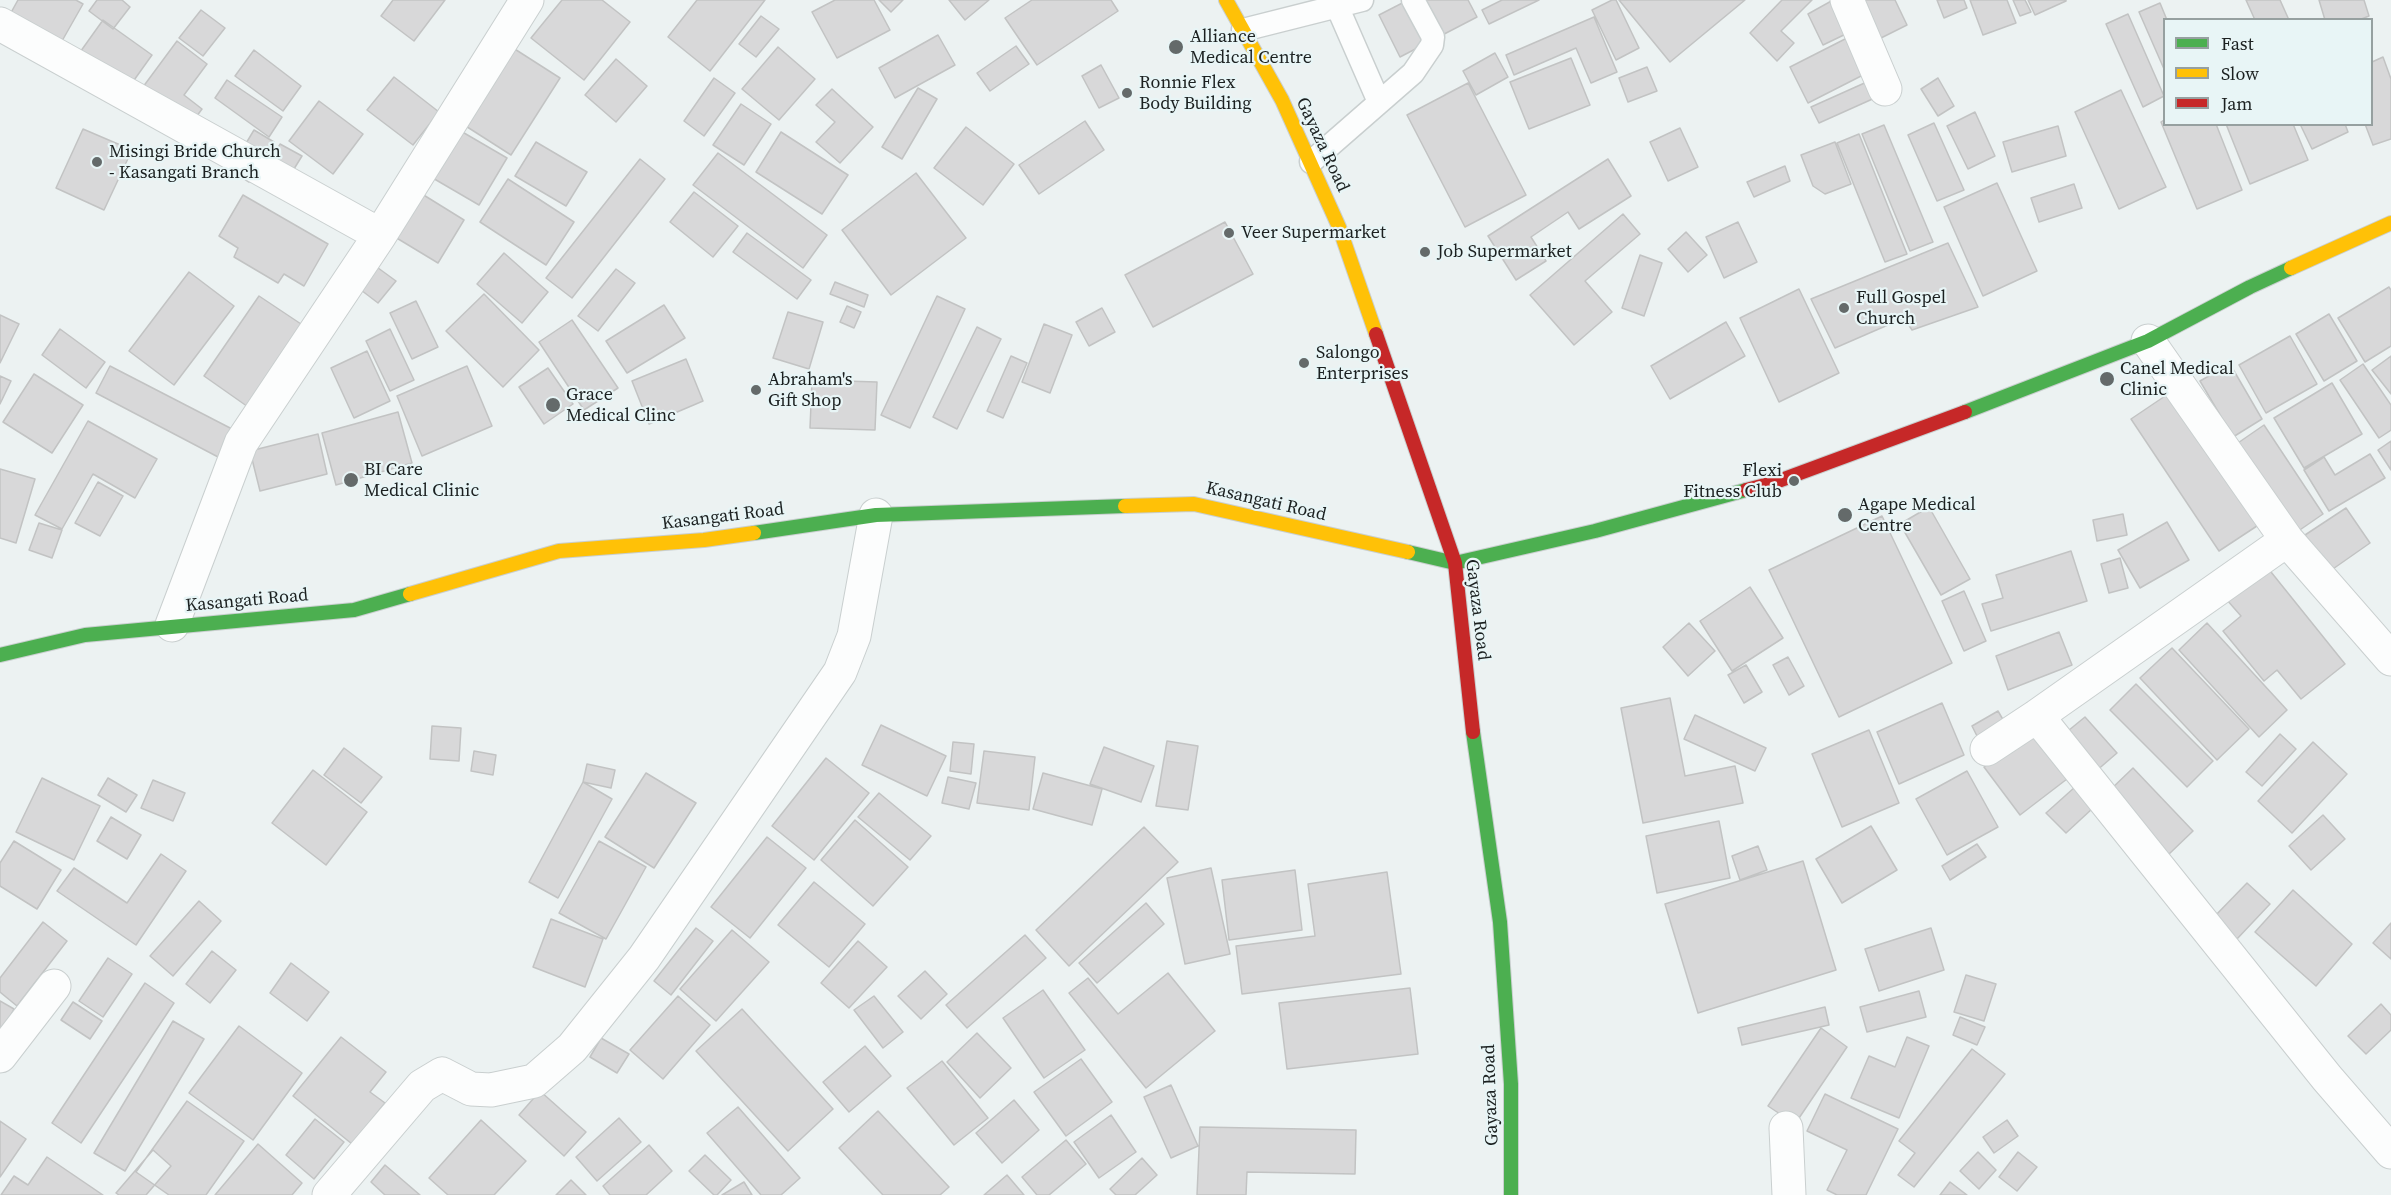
<!DOCTYPE html>
<style>
body{margin:0}
#map{position:relative;width:2391px;height:1195px;overflow:hidden;background:#ecf2f2;font-family:"Source Serif 4",serif}
canvas{display:block}
.legend{position:absolute;left:2163px;top:18px;width:210px;height:108px;box-sizing:border-box;background:#e8f5f6;border:2px solid #96a0a0;margin:0;padding:8px 10px;list-style:none;font-size:18px;color:#1b2020}
.legend li{display:flex;align-items:center;gap:12px;height:30px}
.legend b{width:30px;border:2px solid #96a0a0}
</style>
<div id="map">
<canvas width="2391" height="1195"></canvas>
<ul class="legend">
<li><b style="height:8px;background:#4caf50"></b>Fast</li>
<li><b style="height:8px;background:#ffc107"></b>Slow</li>
<li><b style="height:8px;background:#c62828"></b>Jam</li>
</ul>
</div>
<script>
const g = document.querySelector('canvas').getContext('2d');
g.lineJoin = 'round';
function paint(path, color) { g.fillStyle = color; g.fill(path, 'evenodd'); }
function trace(path, color, width, dash) { g.strokeStyle = color; g.lineWidth = width; g.lineCap = dash ? 'butt' : 'round'; g.setLineDash(dash || []); g.stroke(path); }
function label(font, color, halo, rows, align = 'center') {
  g.font = font + ' "Source Serif 4",serif'; g.lineWidth = 4.5; g.setLineDash([]); g.textBaseline = 'middle'; g.strokeStyle = halo; g.fillStyle = color; for (const [text, x, y, turn = 0] of rows) {
    g.save(); g.translate(x, y); g.rotate((+turn || 0) * Math.PI / 180); g.textAlign = isNaN(turn) ? turn : align; if (halo) g.strokeText(text, 0, 0); g.fillText(text, 0, 0); g.restore();
  }
}
const building = new Path2D(`
 M18,0H76L83,4L58,48L8,18Z
 M97,0H122L130,7L113,29L89,11Z
 M393,0H445L414,41L381,16Z
 M562,0H602L630,22L584,80L531,38Z
 M697,0H765L710,71L668,37Z
 M835,0H874L890,30L837,58L812,12Z
 M879,0H903L891,12Z
 M949,0H989L965,20Z
 M1032,0H1111L1118,11L1037,65L1005,18Z
 M1408,0H1468L1477,17L1400,57L1379,15Z
 M1502,0H1539L1489,24L1482,10Z
 M1612,0H1616L1639,48L1616,60L1592,10Z
 M1619,0H1745L1670,62Z
 M1782,0H1812L1781,31L1794,43L1777,61L1750,33Z
 M1833,0L1850,32L1823,45L1808,14Z
 M1862,0H1895L1907,25L1881,38Z
 M1937,0H1964L1967,8L1944,18Z
 M1970,0H2007L2016,23L1983,35Z
 M2013,0H2025L2031,12L2020,16Z
 M2028,0H2066V1L2035,15Z
 M2246,0H2280L2289,20H2255Z
 M2319,0H2364L2369,16L2359,20H2325Z
 M2160,3L2167,20H2164V69L2139,12Z
 M201,10L225,28L203,56L179,38Z
 M2128,14L2164,96L2143,107L2106,24Z
 M761,16L779,29L756,57L739,44Z
 M1594,17L1617,72L1591,83L1576,48L1514,75L1506,55Z
 M103,20L152,55L127,90L78,55Z
 M938,35L955,65L895,98L879,68Z
 M1849,37L1867,73L1808,103L1790,67Z
 M177,41L207,64L184,95L202,109L188,128L140,91Z
 M510,46L560,78L511,155L461,123Z
 M1016,46L1029,64L990,91L977,73Z
 M778,47L815,79L779,120L742,89Z
 M254,50L301,86L283,111L235,76Z
 M1495,53L1508,77L1476,95L1463,71Z
 M2383,57L2391,79V139L2373,145L2365,124H2372V62Z
 M1571,58L1590,105L1529,129L1510,82Z
 M616,59L647,86L616,122L585,95Z
 M1101,65L1119,98L1099,108L1082,76Z
 M1647,67L1657,91L1628,102L1619,78Z
 M394,77L439,112L413,145L367,110Z
 M714,78L735,93L704,136L684,121Z
 M1938,78L1954,106L1938,116L1921,89Z
 M227,80L282,117L269,137L215,98Z
 M1869,81L1877,97L1819,123L1811,107Z
 M1468,83L1526,195L1465,227L1407,115Z
 M918,88L937,99L902,159L882,147Z
 M832,89L873,127L840,163L816,142L835,122L816,105Z
 M2121,90L2166,187L2119,209L2075,112Z
 M319,101L363,134L333,174L289,141Z
 M741,104L771,124L744,165L713,145Z
 M1975,112L1995,156L1968,169L1947,126Z
 M2164,120V124H2216L2242,190L2197,209L2161,122Z
 M1085,121L1104,150L1039,194L1019,165Z
 M1934,123L1964,190L1937,201L1908,135Z
 M2226,124H2293L2308,160L2250,184Z
 M2300,124H2345L2348,132L2312,149Z
 M1884,125L1933,242L1910,251L1862,134Z
 M2058,126L2066,156L2012,172L2003,142Z
 M966,127L1014,164L983,205L934,168Z
 M1680,128L1698,167L1668,181L1650,142Z
 M83,129L132,150L104,210L56,188Z
 M254,130L274,142L249,182L230,170Z
 M459,130L507,158L479,205L431,177Z
 M781,132L848,175L822,214L756,172Z
 M1859,134L1907,254L1885,262L1837,143Z
 M536,142L587,172L566,206L515,176Z
 M1835,142L1851,184L1825,194L1813,186L1801,155Z
 M280,144L302,156L289,177L269,164Z
 M718,153L827,235L803,268L693,185Z
 M640,159L665,179L572,298L546,278Z
 M1608,159L1631,196L1579,229L1568,212L1531,237L1546,261L1516,280L1488,236Z
 M1785,166L1790,181L1754,197L1747,182Z
 M916,173L966,238L891,295L842,230Z
 M508,179L574,222L546,265L480,222Z
 M1997,183L2037,271L1983,296L1944,207Z
 M2074,184L2082,208L2039,222L2031,198Z
 M694,192L738,226L713,257L670,222Z
 M422,194L464,220L438,263L395,237Z
 M243,195L328,244L304,286L284,274L278,283L234,257L238,248L219,236Z
 M1623,214L1640,234L1585,281L1612,312L1574,345L1530,295Z
 M1225,222L1253,274L1153,327L1125,275Z
 M1738,222L1757,262L1724,278L1706,237Z
 M1686,232L1707,255L1688,272L1668,249Z
 M747,233L811,280L797,299L733,252Z
 M1948,243L1978,307L1912,330L1904,318L1835,348L1811,299Z
 M504,253L548,292L522,323L477,284Z
 M1640,255L1662,263L1644,316L1622,308Z
 M374,265L396,281L378,303L357,287Z
 M616,269L635,283L598,331L578,316Z
 M189,272L234,306L174,385L129,351Z
 M835,282L868,295L864,307L830,294Z
 M2389,287L2391,290V346L2365,362L2338,318Z
 M1799,289L1839,373L1779,402L1740,318Z
 M484,294L539,350L503,387L446,331Z
 M259,296L307,328L251,409L204,376Z
 M937,296L965,309L910,428L881,415Z
 M416,301L438,347L412,359L390,313Z
 M664,305L685,338L627,373L606,341Z
 M847,306L861,312L854,328L840,322Z
 M1102,308L1115,332L1089,346L1076,322Z
 M788,312L823,322L809,369L773,358Z
 M2329,314L2357,361L2324,381L2296,334Z
 M0,315L19,324L0,363Z
 M572,320L618,388L584,410L539,342Z
 M1726,322L1745,356L1670,399L1651,366Z
 M1044,324L1072,335L1050,393L1022,382Z
 M977,327L1001,339L957,429L933,417Z
 M60,329L105,362L86,388L42,355Z
 M390,329L414,380L390,391L366,341Z
 M2290,336L2317,384L2266,413L2239,365Z
 M367,351L390,401L354,418L331,368Z
 M1011,356L1027,363L1003,418L987,411Z
 M2391,356V394L2372,370Z
 M686,359L703,401L649,424L632,381Z
 M2230,364L2262,419L2233,437L2200,381Z
 M2363,364L2391,405V430L2379,438L2340,380Z
 M110,366L234,430L220,458L96,393Z
 M467,366L492,426L422,456L397,396Z
 M548,368L573,404L544,424L519,387Z
 M34,374L83,405L52,453L3,422Z
 M0,376L11,381L0,404Z
 M812,380L877,382L875,430L810,428Z
 M2332,383L2362,434L2304,468L2274,418Z
 M2174,390L2263,522L2219,551L2131,419Z
 M398,412L412,463L336,485L322,433Z
 M88,421L157,459L135,498L93,474L62,529L35,515Z
 M2264,425L2323,514L2294,534L2235,445Z
 M318,434L327,474L260,491L250,451Z
 M2391,441V470L2378,450Z
 M2370,454L2385,478L2329,511L2304,470L2324,457L2335,475Z
 M0,469L35,479L16,543L0,538Z
 M98,482L123,496L100,536L75,523Z
 M1929,507L1970,579L1941,595L1900,524Z
 M2346,508L2370,543L2330,571L2305,535Z
 M2123,514L2127,535L2097,541L2093,520Z
 M1882,516L1952,663L1839,717L1769,570Z
 M2167,522L2189,560L2140,588L2118,550Z
 M39,523L62,530L52,558L29,550Z
 M2071,551L2087,601L1991,631L1982,604L2003,598L1996,575Z
 M2120,558L2128,588L2109,593L2101,564Z
 M2267,567L2345,664L2301,699L2277,670L2264,681L2223,631L2241,616L2227,600Z
 M1750,587L1783,638L1732,671L1700,621Z
 M1964,591L1986,641L1964,651L1942,601Z
 M1689,623L1715,651L1688,676L1663,647Z
 M2207,623L2287,710L2259,737L2179,650Z
 M2059,632L2072,665L2008,690L1996,656Z
 M2172,648L2249,729L2217,760L2140,678Z
 M1788,657L1804,686L1789,695L1773,665Z
 M1746,665L1762,692L1744,703L1728,675Z
 M2136,684L2213,761L2187,787L2110,710Z
 M1670,698L1685,776L1735,766L1743,803L1643,823L1621,708Z
 M1942,703L1964,755L1899,784L1877,732Z
 M1998,711L2005,723L1978,738L1972,726Z
 M1695,715L1766,748L1755,771L1684,739Z
 M2085,717L2117,753L2095,772L2063,735Z
 M881,725L946,756L927,796L862,765Z
 M432,726L461,728L459,761L430,759Z
 M1869,730L1899,803L1842,827L1812,754Z
 M2031,731L2067,779L2020,815L1984,767Z
 M2280,734L2296,749L2262,786L2246,772Z
 M1167,741L1198,746L1188,810L1156,806Z
 M953,742L974,744L971,774L950,771Z
 M2313,742L2347,774L2292,833L2258,801Z
 M1104,747L1154,766L1141,802L1090,784Z
 M344,748L382,777L361,803L324,775Z
 M474,751L496,755L493,775L471,771Z
 M984,751L1035,757L1029,810L977,803Z
 M826,758L869,793L814,860L772,826Z
 M587,764L615,770L611,788L583,782Z
 M2133,768L2193,831L2168,855L2108,792Z
 M313,770L367,812L326,865L272,823Z
 M1967,771L1998,827L1947,855L1916,799Z
 M646,773L696,803L654,868L605,837Z
 M1043,773L1102,789L1092,825L1033,809Z
 M948,777L976,783L969,809L942,803Z
 M42,778L100,806L74,860L16,832Z
 M108,778L137,795L126,812L98,795Z
 M153,780L185,793L173,821L141,808Z
 M583,782L612,799L558,898L529,882Z
 M2075,787L2093,808L2066,833L2046,813Z
 M879,793L931,836L910,860L858,817Z
 M2323,815L2345,839L2311,870L2289,846Z
 M111,817L141,835L127,859L97,841Z
 M855,820L908,867L873,906L821,860Z
 M1719,821L1730,878L1657,893L1646,836Z
 M1871,826L1897,870L1842,903L1816,859Z
 M1144,827L1178,862L1069,966L1036,930Z
 M767,837L806,868L750,938L711,907Z
 M14,841L61,870L37,909L0,886V863Z
 M599,841L646,867L606,939L559,913Z
 M1977,844L1986,857L1950,880L1942,866Z
 M1758,846L1767,870L1740,880L1732,856Z
 M161,854L186,871L136,945L57,891L74,868L127,903Z
 M1803,861L1836,970L1698,1013L1665,904Z
 M1211,868L1230,954L1185,964L1167,878Z
 M1295,870L1302,930L1229,940L1222,880Z
 M1387,872L1401,974L1242,994L1236,946L1315,936L1308,884Z
 M814,882L865,924L829,967L778,925Z
 M2247,883L2270,904L2236,940L2213,918Z
 M2293,890L2352,944L2316,986L2255,932Z
 M199,901L221,921L173,976L150,956Z
 M1146,903L1164,924L1097,983L1079,963Z
 M551,919L603,939L585,987L533,967Z
 M43,922L67,941L17,1006L0,992V978Z
 M2391,923V959L2373,943Z
 M696,928L713,941L671,995L654,981Z
 M1931,928L1944,970L1879,991L1865,949Z
 M732,930L769,962L716,1021L680,989Z
 M1025,935L1046,958L967,1028L946,1005Z
 M858,941L887,967L849,1008L821,983Z
 M212,951L236,970L210,1003L186,984Z
 M108,958L132,974L103,1017L79,1001Z
 M291,963L329,992L307,1021L270,993Z
 M925,971L947,994L921,1019L898,996Z
 M1168,973L1215,1031L1146,1088L1069,993L1088,978L1118,1014Z
 M1966,975L1996,984L1984,1021L1954,1012Z
 M145,983L174,1003L81,1143L52,1123Z
 M1410,988L1418,1054L1287,1069L1279,1003Z
 M1043,990L1085,1050L1044,1078L1003,1018Z
 M1919,991L1926,1017L1867,1032L1860,1007Z
 M678,996L710,1025L663,1079L630,1050Z
 M874,996L903,1032L883,1048L854,1010Z
 M0,1001L14,1009L0,1035Z
 M73,1002L102,1021L90,1039L61,1020Z
 M2381,1004L2391,1015V1030L2366,1054L2348,1036Z
 M1825,1007L1829,1025L1742,1045L1738,1028Z
 M742,1009L833,1109L788,1151L696,1051Z
 M1960,1017L1985,1027L1977,1045L1953,1035Z
 M173,1021L204,1039L125,1171L94,1153Z
 M239,1026L302,1073L253,1140L189,1093Z
 M1821,1028L1847,1047L1795,1124L1768,1106Z
 M977,1033L1011,1068L980,1098L947,1062Z
 M341,1037L386,1072L370,1092L385,1103L352,1144L293,1096Z
 M1907,1037L1929,1046L1899,1118L1851,1098L1869,1056L1895,1067Z
 M601,1038L629,1054L617,1073L590,1057Z
 M865,1046L891,1076L849,1112L823,1082Z
 M1972,1049L2005,1074L1914,1187L1898,1175L1915,1153L1899,1141Z
 M1081,1059L1112,1102L1066,1136L1034,1092Z
 M942,1061L988,1118L954,1145L907,1088Z
 M1171,1085L1198,1146L1171,1158L1144,1097Z
 M540,1091L586,1132L564,1156L519,1115Z
 M1825,1094L1898,1129L1866,1195H1837L1827,1190L1847,1150L1807,1131Z
 M1014,1100L1039,1130L1002,1163L976,1133Z
 M187,1101L244,1141L206,1195H169L136,1172Z
 M738,1107L800,1178L781,1195H761L707,1133Z
 M878,1111L949,1187L940,1195H883L839,1148Z
 M1111,1115L1136,1152L1099,1178L1074,1142Z
 M619,1118L641,1142L597,1181L576,1157Z
 M315,1119L344,1142L314,1179L286,1155Z
 M481,1120L526,1161L494,1195H448L429,1178Z
 M2007,1120L2018,1136L1994,1153L1983,1137Z
 M0,1121L26,1139L0,1177Z
 M1200,1127L1356,1130L1355,1174L1247,1172L1246,1195H1197Z
 M1066,1140L1086,1164L1049,1195H1037L1022,1177Z
 M258,1144L302,1183L292,1195H215Z
 M649,1145L672,1171L646,1195H610L603,1186Z
 M153,1150L171,1166L146,1195H119L116,1193Z
 M1978,1152L1996,1170L1979,1189L1960,1171Z
 M2018,1152L2037,1167L2017,1191L1999,1177Z
 M705,1155L731,1180L717,1195H714L689,1171Z
 M47,1157L103,1195H1L14,1176L28,1185Z
 M1142,1158L1157,1175L1135,1195H1116L1110,1189Z
 M385,1165L420,1195H385L371,1182Z
 M1007,1175L1024,1195H984Z
 M571,1180L586,1195H556Z
 M744,1182L752,1195H722Z
 M1950,1182L1967,1195H1940Z`);
paint(building, '#d8d8d9');
trace(building, '#c2c3c3', 1.5);
const lane = new Path2D(`
 M1337,6L1379,102
 M1243,30L1362,0
 M1311,162L1413,73L1432,45L1433,37L1413,0`);
const street = new Path2D(`
 M1847,0L1885,89
 M0,24L380,235
 M2148,341L2287,540L2391,659
 M172,625L241,443L380,235L527,0
 M2037,716L2327,1078L2391,1152
 M1987,749L2037,716L2287,540
 M0,1056L54,986
 M1786,1128L1789,1195
 M329,1195L422,1086L442,1074L471,1089L491,1090L534,1081L572,1048L644,958L840,672L854,636L876,515`);
const fast = new Path2D(`
 M1965,412L2148,341L2250,287L2291,268
 M754,533L876,515L1125,506
 M1408,552L1455,563L1595,531L1746,490
 M0,655L85,635L354,610L410,594
 M1473,732L1500,922L1511,1084V1195`);
const slow = new Path2D(`
 M1226,0L1282,100L1339,227L1376,334
 M2291,268L2391,223
 M1125,506L1194,504L1408,552
 M410,594L559,551L704,540L754,533`);
const jam = new Path2D(`
 M1376,334L1455,563L1473,732
 M1746,490L1773,483L1965,412`);
trace(lane, '#c9cfcf', 25);
trace(street, '#c9cfcf', 35);
trace(fast, '#c9cfcf', 16);
trace(slow, '#c9cfcf', 16);
trace(jam, '#c9cfcf', 16);
trace(lane, '#fcfdfd', 22);
trace(street, '#fcfdfd', 33);
trace(fast, '#4caf50', 14);
trace(slow, '#ffc107', 14);
trace(jam, '#c62828', 14);
for (const [x, y, r, color] of [
 [1176,47,8,"#646a6a"],
 [1127,93,6,"#646a6a"],
 [97,162,6,"#646a6a"],
 [1229,233,6,"#646a6a"],
 [1425,252,6,"#646a6a"],
 [1844,308,6,"#646a6a"],
 [1304,363,6,"#646a6a"],
 [2107,379,8,"#646a6a"],
 [756,390,6,"#646a6a"],
 [553,405,8,"#646a6a"],
 [351,480,8,"#646a6a"],
 [1794,481,6,"#646a6a"],
 [1845,515,8,"#646a6a"]
]) { const dot = new Path2D(); dot.arc(x, y, r, 0, 2 * Math.PI); g.fillStyle = color; g.fill(dot); trace(dot, '#e8f5f6', 2); }
label('18px', '#1b2020', '#e8f5f6', [
 ["Alliance",1190,37],
 ["Medical Centre",1190,58],
 ["Ronnie Flex",1139,83],
 ["Body Building",1139,104],
 ["Misingi Bride Church",109,152],
 ["- Kasangati Branch",109,173],
 ["Veer Supermarket",1241,233],
 ["Job Supermarket",1437,252],
 ["Full Gospel",1856,298],
 ["Church",1856,319],
 ["Salongo",1316,353],
 ["Enterprises",1316,374],
 ["Canel Medical",2120,369],
 ["Clinic",2120,390],
 ["Abraham's",768,380],
 ["Gift Shop",768,401],
 ["Grace",566,395],
 ["Medical Clinc",566,416],
 ["BI Care",364,470],
 ["Medical Clinic",364,491],
 ["Flexi",1782,471,"right"],
 ["Fitness Club",1782,492,"right"],
 ["Agape Medical",1858,505],
 ["Centre",1858,526]
], 'left');
label('18px', '#1b2020', '#e8f5f6', [
 ["Gayaza Road",1322,145,65],
 ["Kasangati Road",1266,502,13],
 ["Kasangati Road",723,517,-7],
 ["Kasangati Road",247,601,-5],
 ["Gayaza Road",1477,610,83],
 ["Gayaza Road",1491,1095,-92]
]);
</script>
